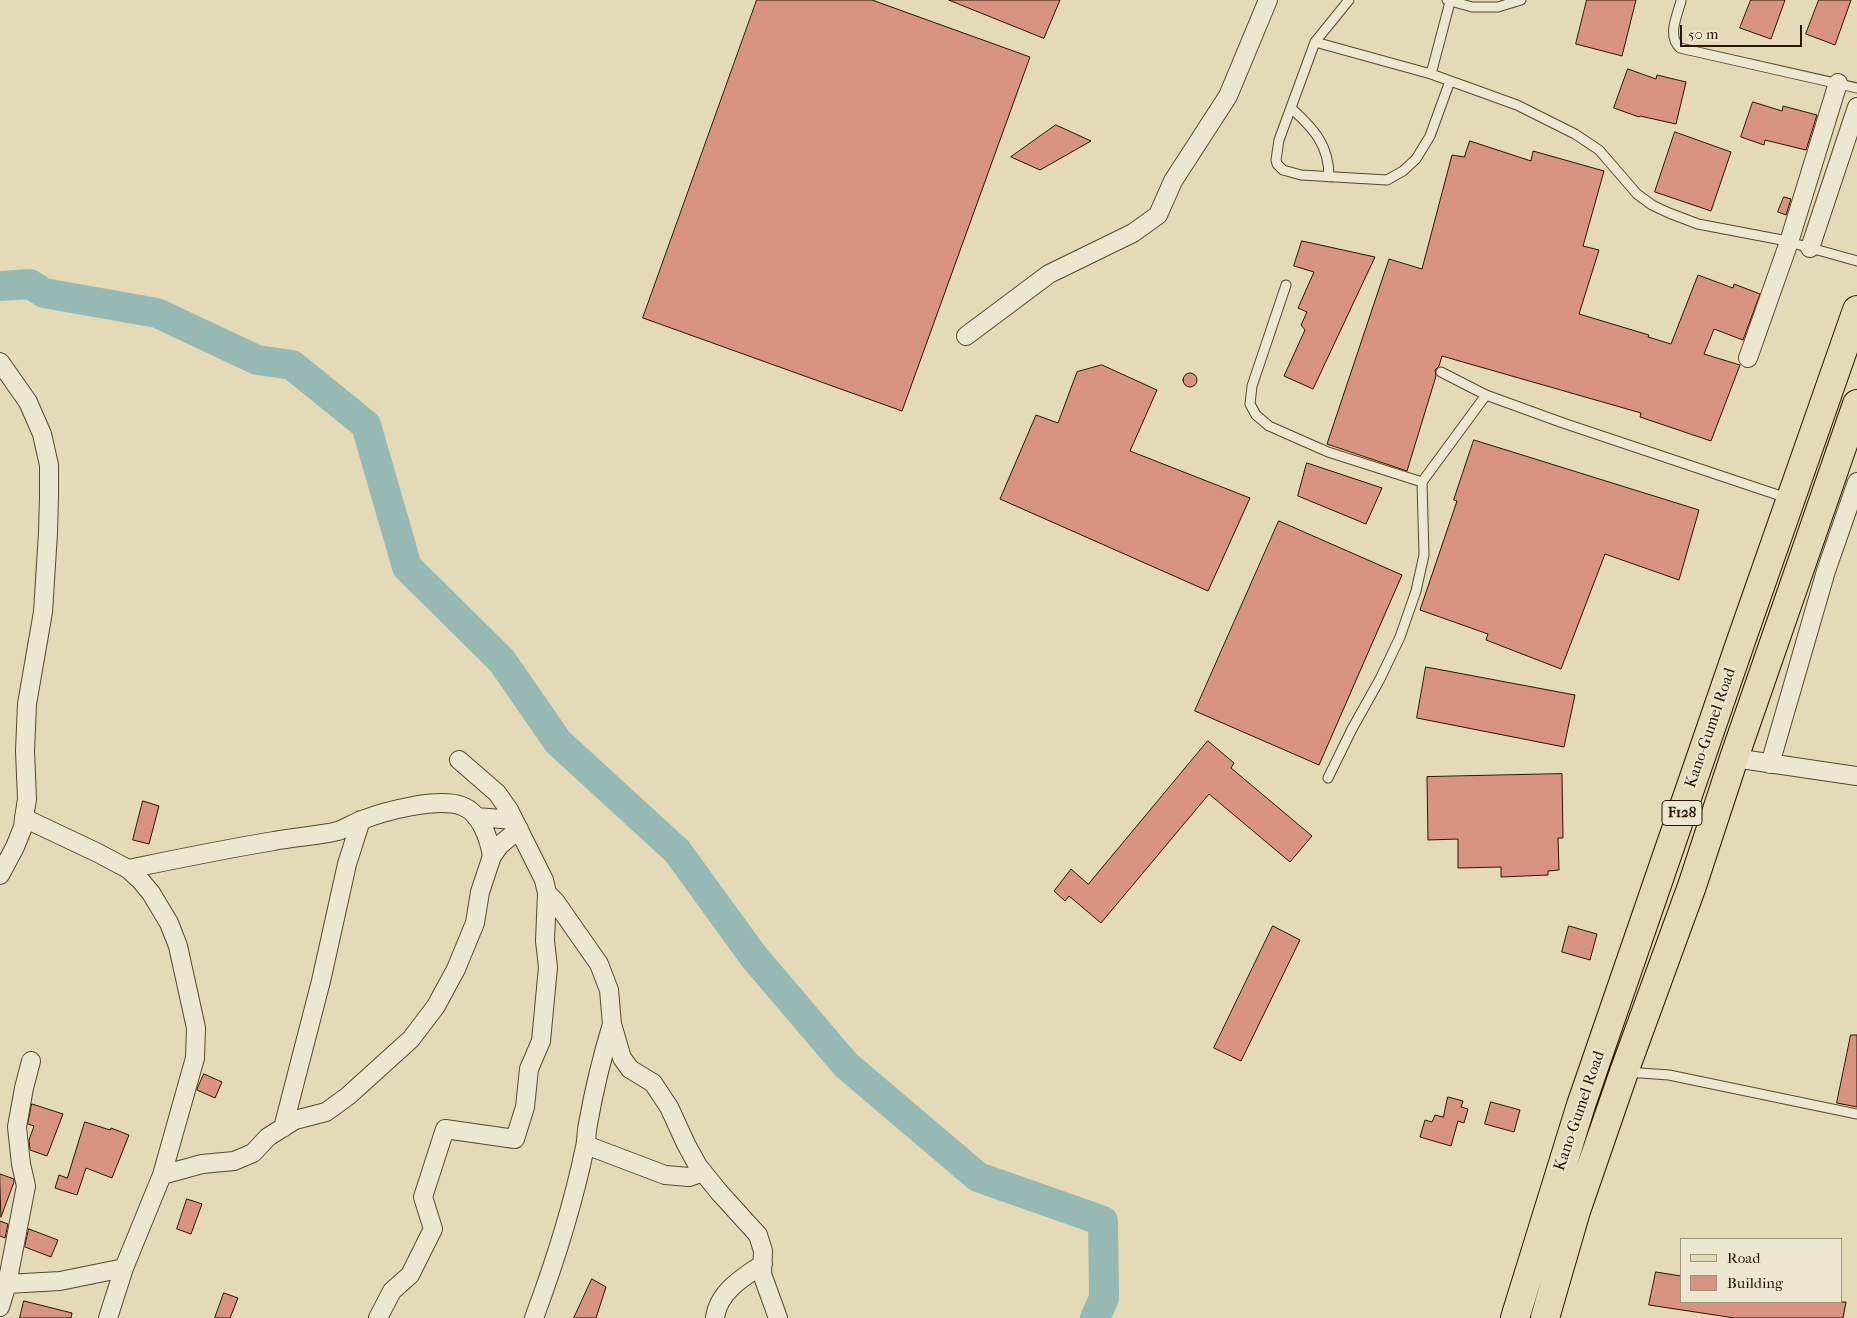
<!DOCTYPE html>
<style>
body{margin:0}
#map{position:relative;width:1857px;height:1318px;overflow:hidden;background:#e4dab8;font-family:"IM FELL French Canon",serif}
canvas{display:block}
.legend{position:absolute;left:1680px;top:1238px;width:162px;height:65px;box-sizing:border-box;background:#ede7d1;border:1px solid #9f937d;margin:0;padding:6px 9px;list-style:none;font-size:15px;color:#291500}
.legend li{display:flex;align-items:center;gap:10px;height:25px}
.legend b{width:25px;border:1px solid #9f937d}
.scale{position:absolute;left:1680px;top:25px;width:122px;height:22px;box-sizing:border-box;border:2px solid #291500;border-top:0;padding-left:6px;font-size:15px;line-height:18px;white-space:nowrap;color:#291500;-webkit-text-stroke:4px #ede7d1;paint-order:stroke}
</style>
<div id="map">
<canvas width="1857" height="1318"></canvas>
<ul class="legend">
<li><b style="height:6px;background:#e4dab8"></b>Road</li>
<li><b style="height:14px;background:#d99481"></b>Building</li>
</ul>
<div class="scale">50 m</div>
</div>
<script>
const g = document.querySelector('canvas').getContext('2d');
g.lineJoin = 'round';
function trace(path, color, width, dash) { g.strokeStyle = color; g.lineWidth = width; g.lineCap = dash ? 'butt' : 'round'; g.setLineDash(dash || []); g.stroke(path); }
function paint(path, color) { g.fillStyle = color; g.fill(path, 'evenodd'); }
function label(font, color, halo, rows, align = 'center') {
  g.font = font + ' "IM FELL French Canon",serif'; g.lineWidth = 4; g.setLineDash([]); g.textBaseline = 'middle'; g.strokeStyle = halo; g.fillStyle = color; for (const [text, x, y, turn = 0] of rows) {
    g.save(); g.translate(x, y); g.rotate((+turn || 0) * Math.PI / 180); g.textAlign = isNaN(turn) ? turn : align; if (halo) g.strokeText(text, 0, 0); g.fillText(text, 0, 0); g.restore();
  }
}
trace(new Path2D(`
 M0,286L30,284L44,293L157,313L257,360L292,365L366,425L407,567L502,661L558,742L677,851L754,957L846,1065L978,1177L1103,1221L1104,1298L1095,1318`), '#96bab3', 30);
const building = new Path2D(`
 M757,0H872L1030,57L902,411L643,318Z
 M949,0H1060L1044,38Z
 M1587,0H1636L1622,56L1576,44Z
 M1751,0H1785L1771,39L1740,28Z
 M1819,0H1851L1835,45L1806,34Z
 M1628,69L1656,79L1657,75L1686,82L1676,124L1640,116L1639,117L1614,108Z
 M1753,102L1782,111L1783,106L1817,115L1806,150L1765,140L1764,145L1741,137Z
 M1056,125L1091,141L1040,170L1011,157Z
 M1675,132L1731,152L1711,211L1655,192Z
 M1470,141L1531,161L1533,151L1604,171L1583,246L1599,250L1579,314L1649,335L1648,337L1671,344L1698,275L1733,288L1734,284L1760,294L1743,340L1714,329L1704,354L1740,365L1711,441L1640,417L1641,413L1442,356L1439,366L1435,370L1436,376L1407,471L1327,444L1389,259L1422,269L1452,155L1464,157Z
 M1784,197L1791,199L1786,215L1778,212Z
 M1302,241L1375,257L1313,389L1284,376L1305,330L1301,325L1307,312L1298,308L1314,272L1294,266Z
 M1102,365L1157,390L1130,451L1250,498L1208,591L1000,499L1036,415L1058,423L1077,372Z
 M1183 380a7 7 0 1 1 14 0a7 7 0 1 1-14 0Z
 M1474,440L1699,510L1679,580L1605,554L1561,669L1486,640L1488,634L1420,610L1457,501L1454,500Z
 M1307,463L1382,488L1366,524L1298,496Z
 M1279,521L1402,575L1319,765L1195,711Z
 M1426,667L1575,695L1564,747L1417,718Z
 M1208,741L1234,763L1231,768L1312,836L1290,862L1209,794L1101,923L1069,896L1065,901L1054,891L1071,869L1088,884Z
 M1562,774L1563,838H1558L1559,870L1548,871V875L1501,877V867L1458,868V839L1428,840L1427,777Z
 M143,801L159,806L149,844L133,840Z
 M1273,926L1300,940L1241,1061L1214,1048Z
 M1569,926L1597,934L1590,960L1562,952Z
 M1851,1035H1857V1107L1837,1103Z
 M204,1074L222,1082L215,1098L197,1090Z
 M1448,1097L1463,1101L1461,1107L1468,1109L1464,1123L1458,1121L1451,1146L1420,1137L1425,1120L1432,1122L1435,1115L1443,1117Z
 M1491,1102L1520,1110L1514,1132L1485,1124Z
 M32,1104L63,1114L47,1156L30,1150L29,1140L34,1126L28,1124Z
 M85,1122L110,1130L111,1128L129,1135L112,1178L86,1168L77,1195L55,1188L59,1175L67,1178Z
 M0,1174L14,1179V1182L1,1217Z
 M187,1199L202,1204L191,1234L177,1229Z
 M0,1221L8,1224L5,1238L0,1236Z
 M29,1229L58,1240L51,1257L25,1247Z
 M1656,1272L1681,1276V1302H1846L1843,1318H1735L1649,1305Z
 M592,1279L606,1287L596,1318H574Z
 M224,1293L238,1298L230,1318H215Z
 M24,1301L72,1313L71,1318H20Z`);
paint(building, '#d99481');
trace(building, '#291500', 1);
const service = new Path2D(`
 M1349,0L1315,42L1279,140L1276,160L1277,164L1283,170L1301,175L1387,180L1403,171L1416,159L1430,136L1450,81
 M1447,0L1472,7H1498L1521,0
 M1681,1C1677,16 1667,36 1680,48L1857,88
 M1315,42L1431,74L1517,105L1575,134L1599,150L1637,194L1652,205L1669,213L1698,224L1782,240L1857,261
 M1431,74L1450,2
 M1291,108C1314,129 1329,145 1329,177
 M1286,285L1252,386L1250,404L1256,415L1269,426L1328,452L1422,482
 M1441,372L1486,395L1563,423L1787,498
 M1328,778L1352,729L1380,679L1400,637L1416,591L1424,555L1422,482L1486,395
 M1626,1072L1669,1075L1857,1114`);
const minor = new Path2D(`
 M1810,248L1857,107
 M966,336L1049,274L1133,233L1158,215L1173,181L1228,96L1268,0
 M1748,358L1789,242L1838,83
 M0,362L28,402L42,434L49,465V496L48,533L43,612L27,704L25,751L27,799L24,818L23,827L15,847L0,875
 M1734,758L1857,776
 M1770,764L1826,571L1857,482
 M476,817L514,820
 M24,818L98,853L128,869L141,881L151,893L169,923L178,946L196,1028L195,1058L162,1175L124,1268L108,1318
 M128,869C177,859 225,849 274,841C295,837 317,836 338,831C346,828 354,823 362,820C385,811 438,797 462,806C481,813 489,839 492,856
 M547,893L555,901L599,964L609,990L612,1024L622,1058L630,1069L653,1083L669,1107L686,1144L698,1166L719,1192L758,1235L763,1251L762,1274L778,1318
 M283,1128L321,981L347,864L361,820
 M586,1145L665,1175L689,1177L703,1172
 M162,1175L202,1164L234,1161L253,1153L268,1137L295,1120L326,1112L348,1096L411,1039L436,1006L456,969L475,923L480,892L492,856L500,845L519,829
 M7,1284L60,1281L124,1268
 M0,1307L7,1284L26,1186L21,1164L17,1127L24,1088L31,1061
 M378,1318L392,1291L410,1275L433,1229L423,1197L445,1129L515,1139L525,1107L529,1069L541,1041L548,967L545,941L547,893L544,880L509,810L497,793L459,760
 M534,1318C555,1262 573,1205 585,1147C587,1139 586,1132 588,1124C594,1090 602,1057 612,1024
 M715,1318C718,1292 743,1277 763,1264`);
const primary = new Path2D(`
 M1515,1318L1581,1105L1742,638L1857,310
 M1545,1318L1576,1211L1624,1072L1692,886L1734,758L1857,404`);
trace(service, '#58462e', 11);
trace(minor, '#58462e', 20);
trace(primary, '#291500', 30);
trace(service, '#ede7d1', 9);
trace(minor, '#ede7d1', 18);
trace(primary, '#e4dab8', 28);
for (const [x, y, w] of [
 [1682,813,40]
]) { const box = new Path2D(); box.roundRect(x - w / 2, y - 12.5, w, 25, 4); g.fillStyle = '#ede7d1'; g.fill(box); trace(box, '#291500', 1); }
label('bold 15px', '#291500', null, [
 ["F128",1682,813]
]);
label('16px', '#291500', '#ede7d1', [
 ["Kano-Gumel Road",1711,728,-71],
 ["Kano-Gumel Road",1580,1111,-71]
]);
</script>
